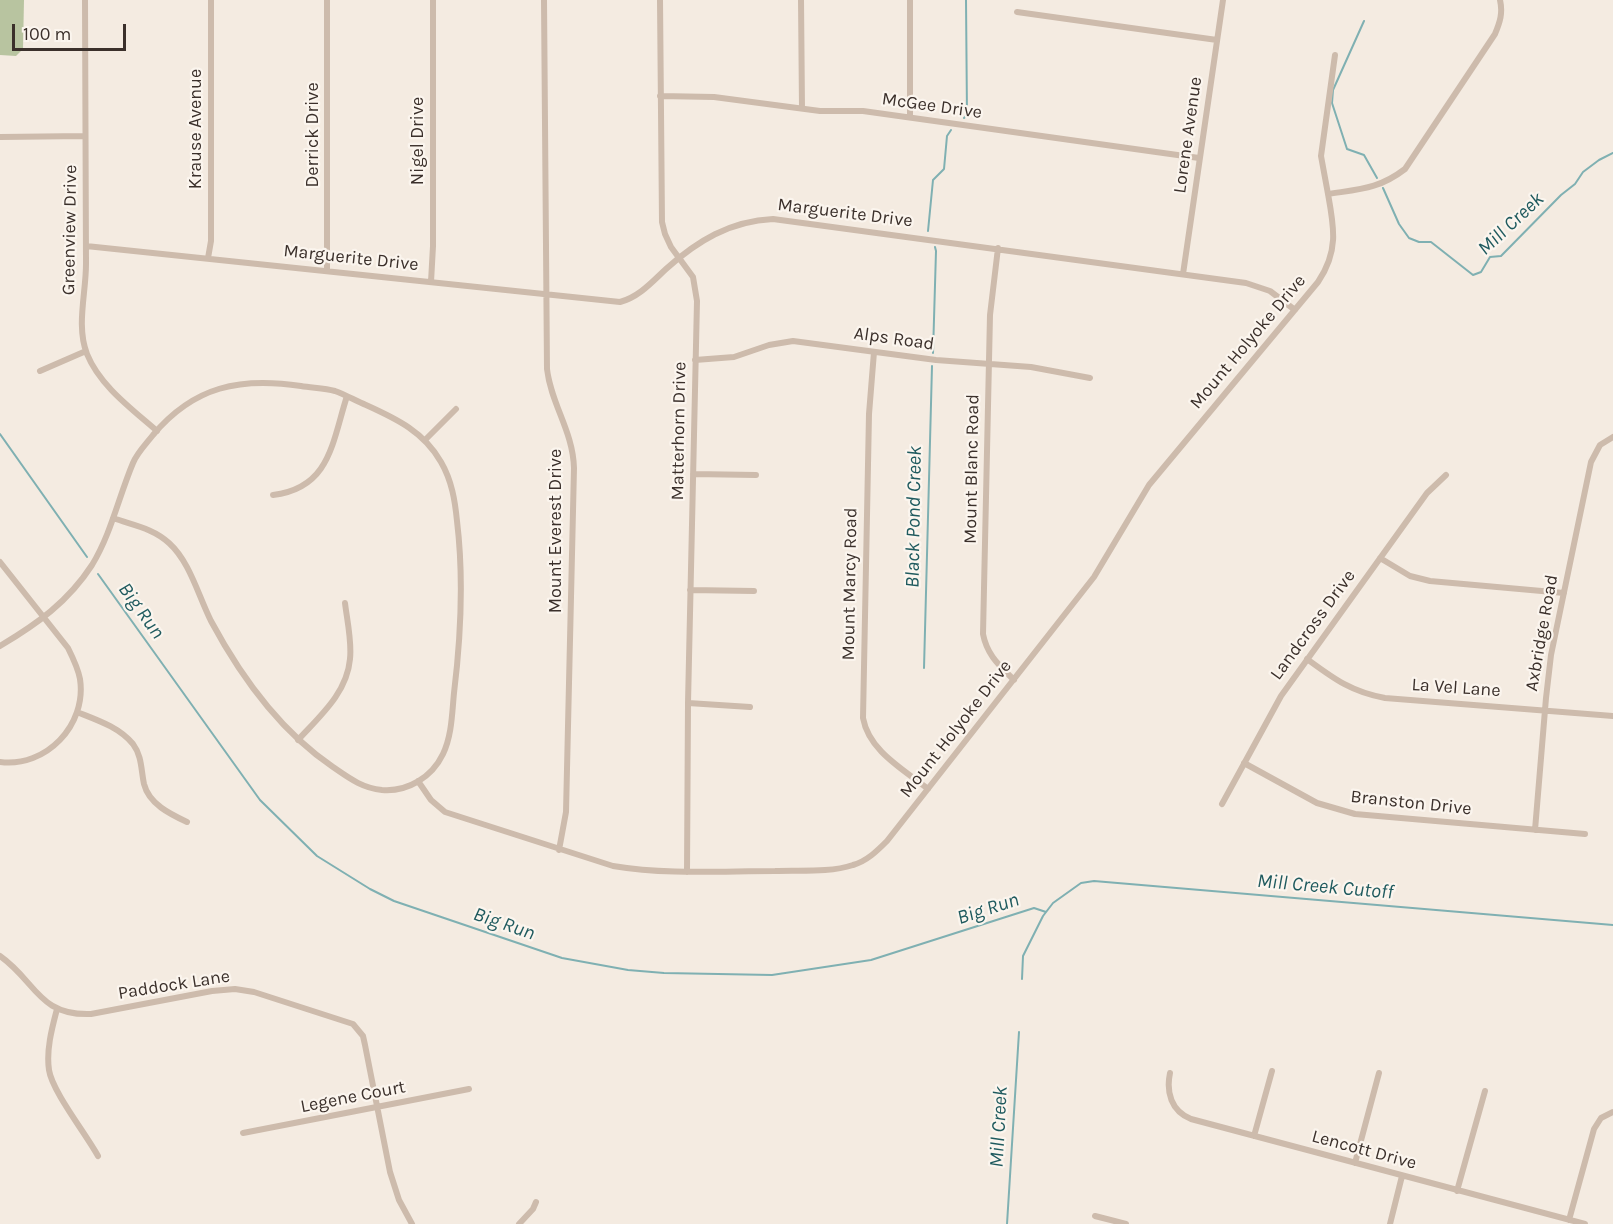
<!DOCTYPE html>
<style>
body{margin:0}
#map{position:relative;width:1613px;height:1224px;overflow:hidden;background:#f4ebe1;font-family:Karla,sans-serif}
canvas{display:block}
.scale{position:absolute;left:12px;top:24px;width:114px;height:27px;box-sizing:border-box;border:3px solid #3b302b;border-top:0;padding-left:8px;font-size:18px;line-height:21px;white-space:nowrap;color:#3b302b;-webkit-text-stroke:4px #fbf5ee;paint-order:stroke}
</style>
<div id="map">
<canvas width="1613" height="1224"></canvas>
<div class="scale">100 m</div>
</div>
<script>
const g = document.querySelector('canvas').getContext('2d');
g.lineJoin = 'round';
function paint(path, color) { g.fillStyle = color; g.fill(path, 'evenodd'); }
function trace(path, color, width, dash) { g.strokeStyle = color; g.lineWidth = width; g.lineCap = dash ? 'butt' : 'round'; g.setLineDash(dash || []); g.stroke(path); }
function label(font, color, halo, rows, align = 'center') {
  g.font = font + ' Karla,sans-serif'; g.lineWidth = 4.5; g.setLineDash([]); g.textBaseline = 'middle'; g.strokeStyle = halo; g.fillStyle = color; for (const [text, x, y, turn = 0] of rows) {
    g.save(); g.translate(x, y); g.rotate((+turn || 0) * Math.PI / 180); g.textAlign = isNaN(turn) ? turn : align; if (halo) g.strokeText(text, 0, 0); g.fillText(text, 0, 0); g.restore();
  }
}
paint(new Path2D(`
 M0,0H24L23,49L16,56L0,55Z`), '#b8c4a0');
trace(new Path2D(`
 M1364,21L1333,90L1332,103L1347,149L1364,155L1377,178
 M964,118L967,115L966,0
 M1383,188L1399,224L1409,238L1419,242H1431L1473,275L1481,272L1490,257L1501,256L1561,195L1575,184L1583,172L1599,160L1613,153
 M928,231L933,180L944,169L947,136L951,130
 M933,353L936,251L935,247
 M0,434L87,557
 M98,574L260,800L317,856L370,889L394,901L562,958L628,970L664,973L772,975L871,960L1034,908L1046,912
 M924,668L932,366
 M1022,979L1023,956L1043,916L1053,903L1081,883L1094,881L1613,925
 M1007,1224L1019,1032`), '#7fb0b2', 2);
trace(new Path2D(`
 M85,0C85,88 86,176 86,264C86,294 76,326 87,354C100,386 132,409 157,431
 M544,0L547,369C551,404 573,431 574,468L566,812L559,850
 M660,0L662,222L665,234L671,247L693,277L697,301L688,703L687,872
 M801,0L802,108
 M1017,12L1217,40
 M660,96L714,97L820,111H863L1199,158
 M910,117V0
 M0,137L85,136
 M1328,194L1321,156L1335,55
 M86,246L620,302C639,297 652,282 666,269C697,241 730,221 773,219L1246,283L1270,291L1295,310
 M998,248L990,315L983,634C987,655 999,665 1014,680
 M208,258L211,241V0
 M327,271V0
 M1183,274L1223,0
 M431,282L433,246V0
 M874,352L869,414L863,718C869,751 903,769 928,789
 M695,360L734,357L769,345L793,341L936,360L1031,367L1090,378
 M40,371L86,351
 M425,440L456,409
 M693,474L756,475
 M273,495C330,488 332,443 347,396
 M1380,558L1410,576L1430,581L1564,593
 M0,562L68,648C73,658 78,668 80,679C87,725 46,768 0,762
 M690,590L754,591
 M0,646C37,624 68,602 92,565C111,534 119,496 133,463C137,453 146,444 153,435C194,386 240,377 301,386C312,388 324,388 335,391C346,395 356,401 366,405C397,419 424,432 441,462C452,481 455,501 457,521C464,579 461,636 454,693C452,713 452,735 443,754C432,777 408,792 382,790C362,788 349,778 333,767C280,731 241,677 211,621C198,595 190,562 169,543C153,528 132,525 113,518
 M1307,659C1333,678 1351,692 1385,698L1613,716
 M688,703L750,707
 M77,712C97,720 119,727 133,744C142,756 141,770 144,784C149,804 170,814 187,822
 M298,740C320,716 347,693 350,659C352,641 347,620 345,603
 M1244,763L1317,803L1355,814L1585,834
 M418,781L431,800L445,812L613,866C667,875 721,871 775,871C800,870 829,873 853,865C867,861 877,851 887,841L1094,577L1149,485L1318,282C1339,251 1334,227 1328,194C1360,189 1379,189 1405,169L1495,34C1500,22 1503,13 1500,0
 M1222,804L1281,696L1427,493L1446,475
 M1535,830L1546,698L1551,655L1591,462L1600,445L1613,437
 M0,956C36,981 38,1016 91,1014L212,991L235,989L254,992L353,1024L363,1036L365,1045L390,1172L399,1200L412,1224
 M57,1009C52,1028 46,1050 49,1070C52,1091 86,1134 98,1156
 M1170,1073C1166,1092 1171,1111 1191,1119L1585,1224
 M243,1133L469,1089
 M1254,1136L1272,1071
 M1355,1163L1379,1073
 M1457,1191L1485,1091
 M1095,1216L1126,1224
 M1569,1220L1594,1129L1601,1118L1613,1112
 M519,1224L533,1209L536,1202
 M1390,1224L1402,1176`), '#cdbbac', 6);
label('18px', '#3b302b', '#fbf5ee', [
 ["McGee Drive",932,106,8],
 ["Krause Avenue",196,129,-90],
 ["Derrick Drive",313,135,-90],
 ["Lorene Avenue",1188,135,-82],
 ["Nigel Drive",418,141,-90],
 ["Marguerite Drive",845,213,7],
 ["Greenview Drive",70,230,-89],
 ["Marguerite Drive",351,258,6],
 ["Alps Road",894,339,8],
 ["Mount Holyoke Drive",1248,342,-50],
 ["Matterhorn Drive",679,431,-89],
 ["Mount Blanc Road",972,469,-89],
 ["Mount Everest Drive",556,531,-90],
 ["Mount Marcy Road",850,584,-89],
 ["Landcross Drive",1313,625,-54],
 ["Axbridge Road",1542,633,-80],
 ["La Vel Lane",1456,688,4],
 ["Mount Holyoke Drive",956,729,-52],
 ["Branston Drive",1411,803,6],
 ["Paddock Lane",174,985,-9],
 ["Legene Court",353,1097,-11],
 ["Lencott Drive",1364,1150,15]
]);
label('italic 20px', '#1f5a5e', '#fbf5ee', [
 ["Mill Creek",1511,224,-43],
 ["Black Pond Creek",914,517,-89],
 ["Big Run",141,611,54],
 ["Mill Creek Cutoff",1325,887,5],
 ["Big Run",988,909,-18],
 ["Big Run",504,924,19],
 ["Mill Creek",999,1127,-87]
]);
</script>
